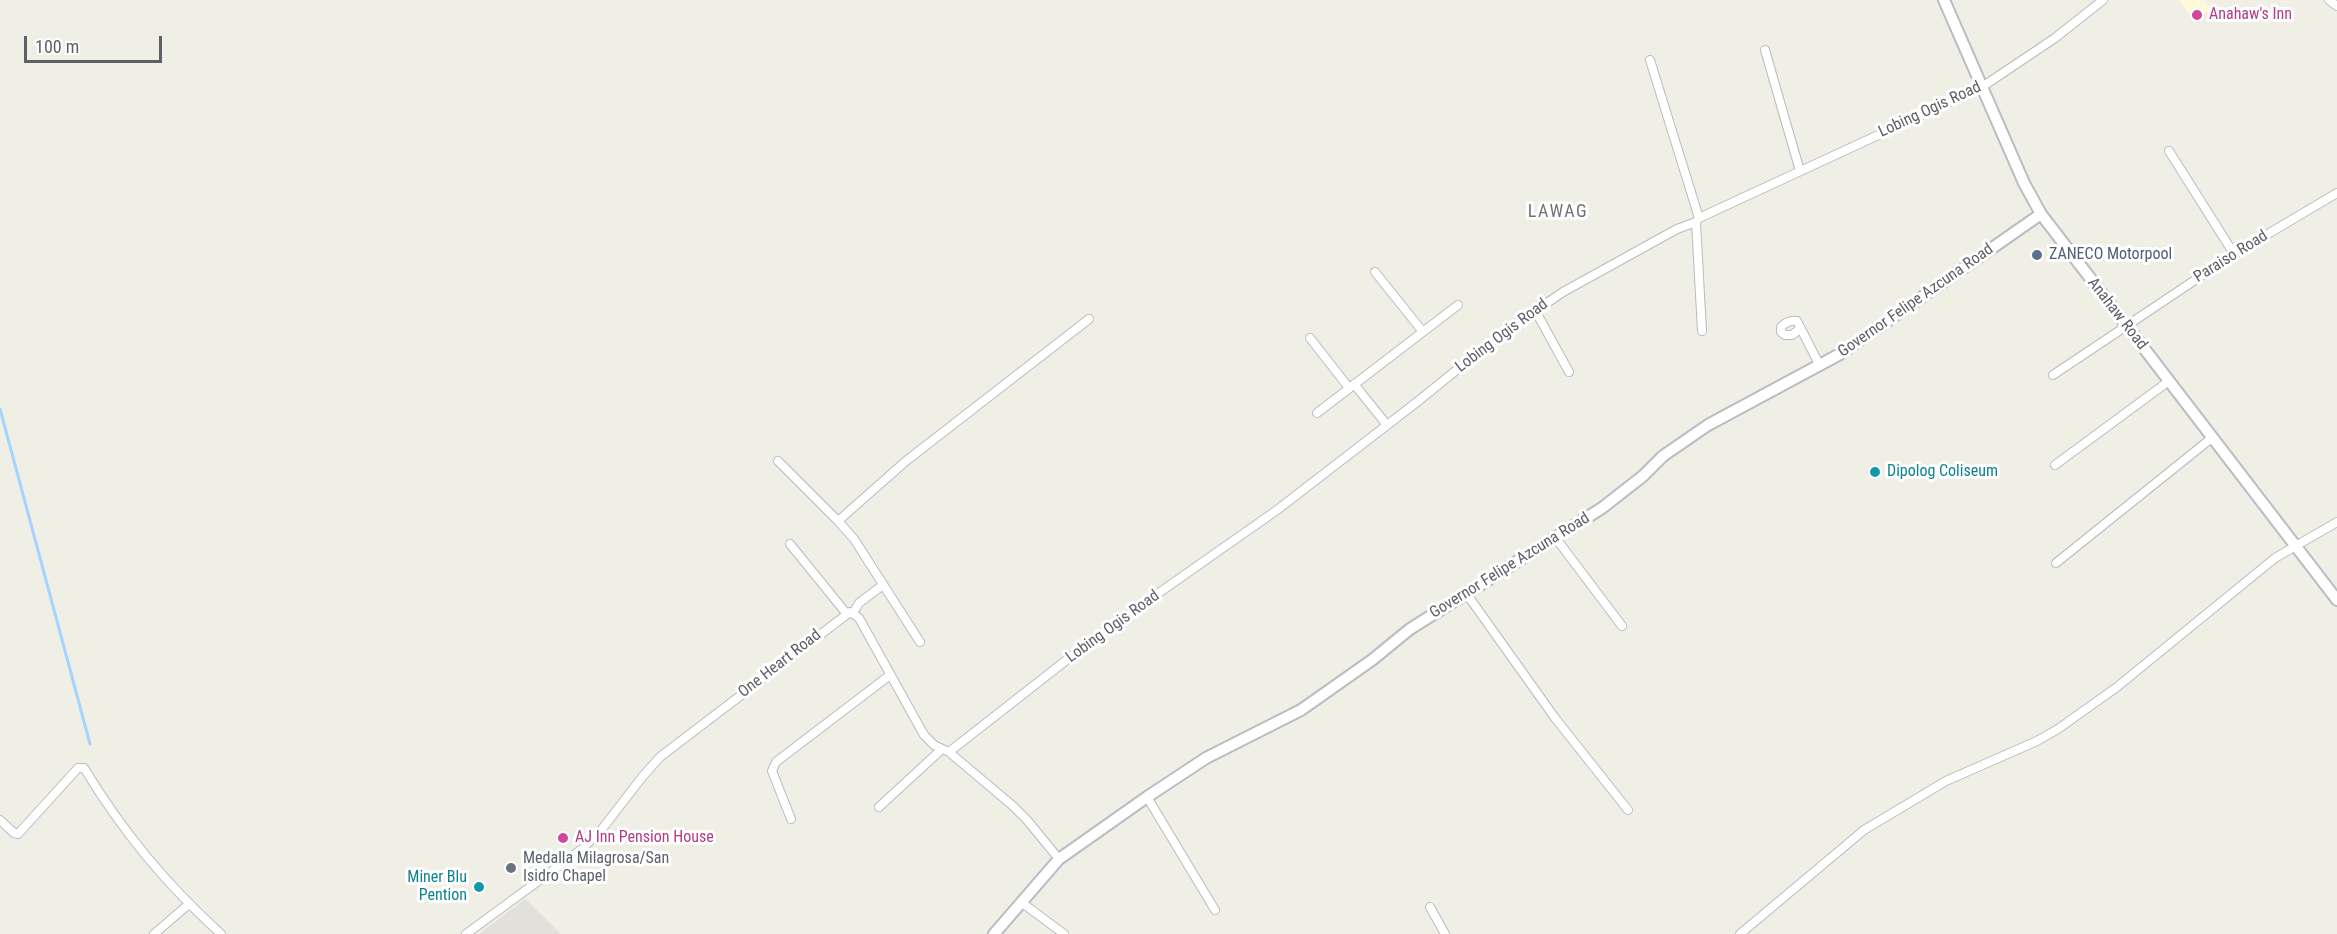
<!DOCTYPE html>
<style>
body{margin:0}
#map{position:relative;width:2337px;height:934px;overflow:hidden;background:#f0efe6;font-family:"Roboto Condensed",sans-serif}
canvas{display:block}
.scale{position:absolute;left:24px;top:36px;width:138px;height:27px;box-sizing:border-box;border:3px solid #5d6167;border-top:0;padding-left:8px;font-size:18px;line-height:21px;white-space:nowrap;color:#5d6167;-webkit-text-stroke:4px #fff;paint-order:stroke}
</style>
<div id="map">
<canvas width="2337" height="934"></canvas>
<div class="scale">100 m</div>
</div>
<script>
const g = document.querySelector('canvas').getContext('2d');
g.lineJoin = 'round';
function paint(path, color) { g.fillStyle = color; g.fill(path, 'evenodd'); }
function trace(path, color, width, dash) { g.strokeStyle = color; g.lineWidth = width; g.lineCap = dash ? 'butt' : 'round'; g.setLineDash(dash || []); g.stroke(path); }
function label(font, color, halo, rows, align = 'center') {
  g.font = font + ' "Roboto Condensed",sans-serif'; g.lineWidth = 6; g.setLineDash([]); g.textBaseline = 'middle'; g.strokeStyle = halo; g.fillStyle = color; for (const [text, x, y, turn = 0] of rows) {
    g.save(); g.translate(x, y); g.rotate((+turn || 0) * Math.PI / 180); g.textAlign = isNaN(turn) ? turn : align; if (halo) g.strokeText(text, 0, 0); g.fillText(text, 0, 0); g.restore();
  }
}
paint(new Path2D(`
 M2179,0H2204L2212,9L2195,21Z`), '#fff9dc');
paint(new Path2D(`
 M525,899L561,934H479Z`), '#e1e0da');
trace(new Path2D(`
 M0,409L90,744`), '#a7d3ff', 3);
const street = new Path2D(`
 M2329,0L2337,6
 M1765,50L1800,171
 M1650,60L1699,218
 M2169,151L2234,254
 M1696,222L1702,331
 M1375,272L1423,332
 M1535,310L1569,372
 M1800,329L1792,335H1785L1781,332V327C1786,322 1790,320 1797,321L1820,366
 M1310,338L1349,388
 M2053,375L2234,254L2337,193
 M1354,384L1387,425
 M1317,413L1458,305
 M778,461L838,521L854,539L920,642
 M2055,465L2169,381
 M838,521L906,461L1089,319
 M1555,537L1622,626
 M790,544L846,613
 M2056,563L2213,437
 M1466,593L1555,718L1628,810
 M853,613L859,603L883,585
 M949,752L1096,637L1277,510L1417,402L1500,335L1563,292L1677,229L1696,222L1699,218L1982,87L2055,38L2103,0
 M1147,797L1215,910
 M879,807L942,749
 M791,819L772,771L776,762L890,675
 M0,820L14,833L18,834L78,768H84C123,832 165,883 221,934
 M1021,902L1064,934
 M1430,907L1445,934
 M154,934L189,904
 M466,934L582,849L602,829L643,776L660,757L850,612L859,618L924,735L934,745L949,752L1013,806L1027,820L1059,859
 M1740,934L1864,830L1946,781L2037,741L2058,729L2117,687L2275,558L2337,522`);
const secondary = new Path2D(`
 M1944,0L2024,183L2041,214L2337,600
 M994,934L1059,859L1147,797L1206,758L1301,710L1372,660L1410,629L1602,508L1643,476L1663,456L1708,425L1840,354L2041,214`);
trace(street, '#b8bbc0', 10);
trace(secondary, '#b9bcc2', 14);
trace(street, '#fff', 8);
trace(secondary, '#fff', 10);
for (const [x, y, r, color] of [
 [2197,15,6,"#d1479c"],
 [2037,255,6,"#5c6f8a"],
 [1875,472,6,"#0f9aa8"],
 [563,838,6,"#d1479c"],
 [511,868,6,"#6b7280"],
 [479,887,6,"#0f9aa8"]
]) { const dot = new Path2D(); dot.arc(x, y, r, 0, 2 * Math.PI); g.fillStyle = color; g.fill(dot); trace(dot, '#fff', 2); }
label('16px', '#b23c85', '#fff', [
 ["Anahaw's Inn",2209,15],
 ["AJ Inn Pension House",575,838]
], 'left');
label('16px', '#5d6167', '#fff', [
 ["Lobing Ogis Road",1930,110,-25],
 ["Paraiso Road",2231,257,-32],
 ["Governor Felipe Azcuna Road",1916,301,-35],
 ["Anahaw Road",2117,314,52],
 ["Lobing Ogis Road",1502,336,-37],
 ["Governor Felipe Azcuna Road",1510,566,-32],
 ["Lobing Ogis Road",1113,627,-36],
 ["One Heart Road",780,664,-38]
]);
label('16px', '#4e5e75', '#fff', [
 ["ZANECO Motorpool",2049,255]
], 'left');
label('16px', '#0d838f', '#fff', [
 ["Dipolog Coliseum",1887,472],
 ["Miner Blu",467,878,"right"],
 ["Pention",467,896,"right"]
], 'left');
label('16px', '#5b616d', '#fff', [
 ["Medalla Milagrosa/San",523,859],
 ["Isidro Chapel",523,877]
], 'left');
g.letterSpacing = '1.5px';
label('18px', '#6e7379', '#fff', [
 ["LAWAG",1558,212]
]);
g.letterSpacing = '0px';
</script>
